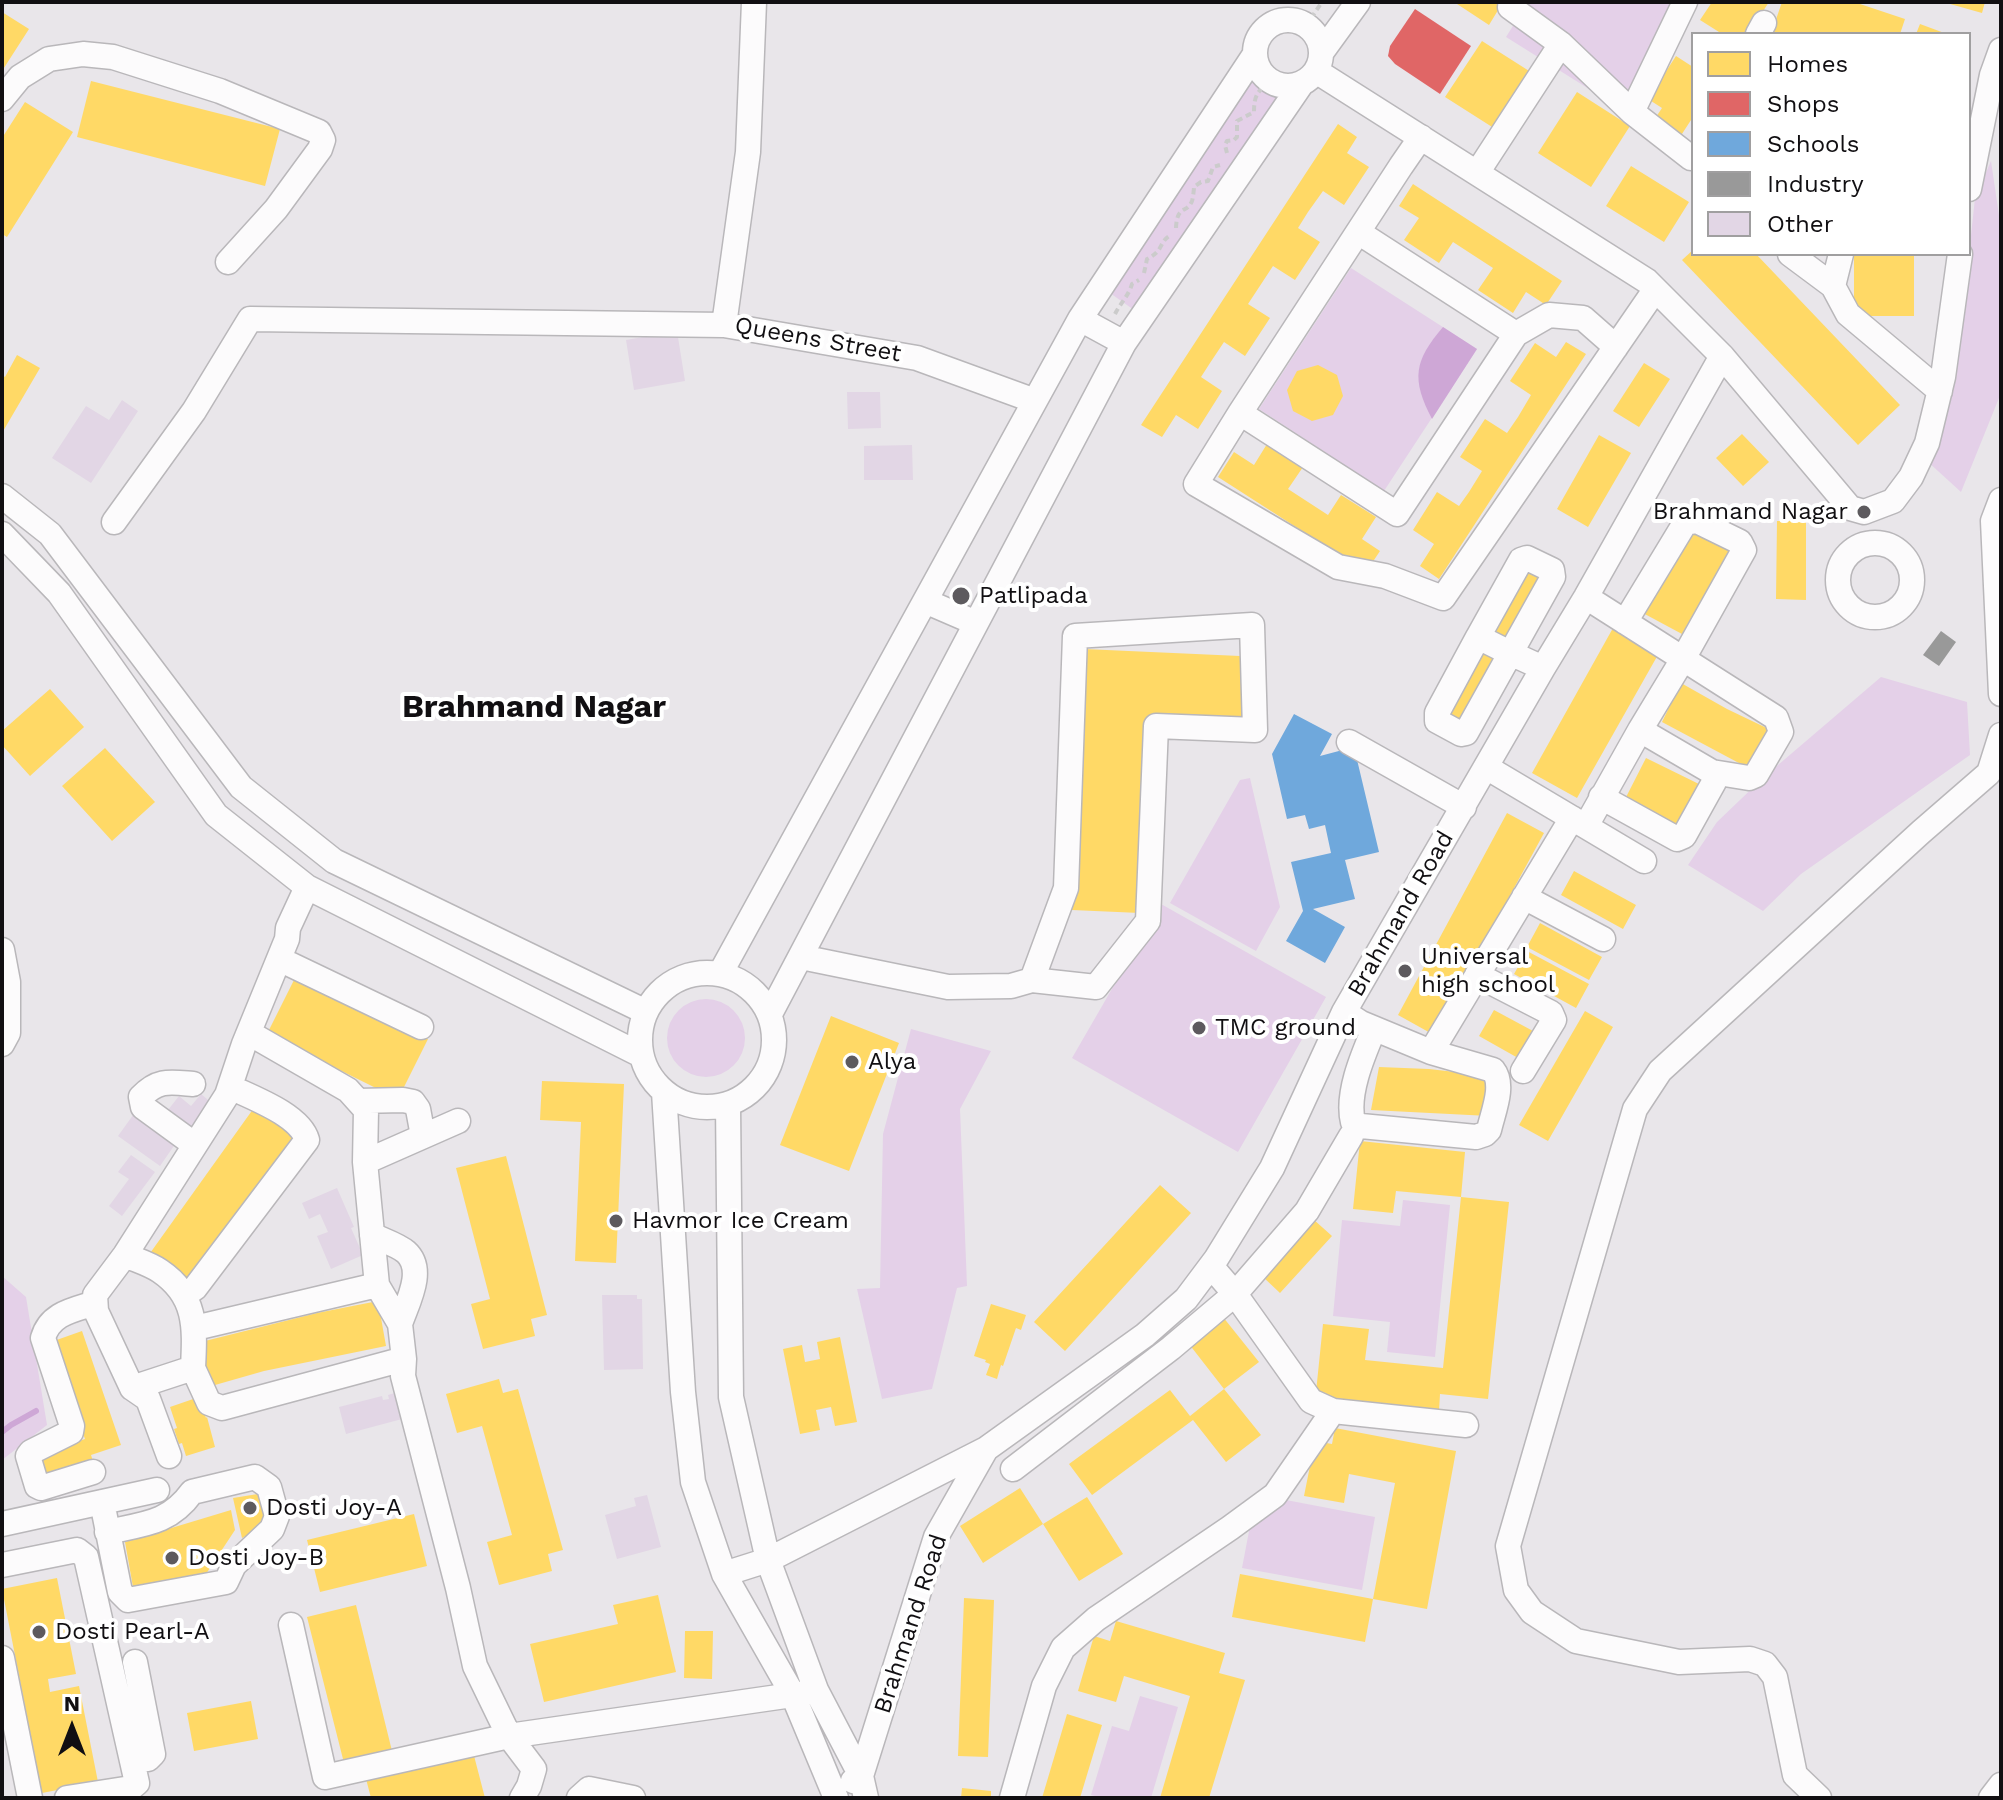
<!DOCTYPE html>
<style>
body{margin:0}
#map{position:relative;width:2003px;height:1800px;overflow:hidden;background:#e9e6ea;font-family:"Work Sans",sans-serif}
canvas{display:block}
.frame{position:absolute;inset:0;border:4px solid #110f12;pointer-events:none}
.legend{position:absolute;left:1691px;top:32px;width:280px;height:224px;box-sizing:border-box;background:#fff;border:2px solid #a09fa0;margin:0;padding:10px 14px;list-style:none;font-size:24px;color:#110f12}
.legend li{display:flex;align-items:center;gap:16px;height:40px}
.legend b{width:40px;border:2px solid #a09fa0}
.north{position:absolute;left:32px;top:1688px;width:80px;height:80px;-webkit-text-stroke:6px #fff;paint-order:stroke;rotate:0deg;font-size:22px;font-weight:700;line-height:32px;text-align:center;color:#110f12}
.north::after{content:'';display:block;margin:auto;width:28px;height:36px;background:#110f12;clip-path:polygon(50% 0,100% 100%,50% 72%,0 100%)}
</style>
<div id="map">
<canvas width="2003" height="1800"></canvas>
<div class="frame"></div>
<ul class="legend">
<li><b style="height:22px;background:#ffd966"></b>Homes</li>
<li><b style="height:22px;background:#e06666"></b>Shops</li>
<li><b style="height:22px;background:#6fa8dc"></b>Schools</li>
<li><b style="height:22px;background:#999"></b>Industry</li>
<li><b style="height:22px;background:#e2d6e5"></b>Other</li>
</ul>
<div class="north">N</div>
</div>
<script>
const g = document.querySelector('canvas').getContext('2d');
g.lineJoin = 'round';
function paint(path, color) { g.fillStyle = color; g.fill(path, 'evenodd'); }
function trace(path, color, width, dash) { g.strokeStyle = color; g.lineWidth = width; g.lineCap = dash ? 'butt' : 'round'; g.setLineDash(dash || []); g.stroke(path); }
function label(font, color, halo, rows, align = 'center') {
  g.font = font + ' "Work Sans",sans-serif'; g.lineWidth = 8; g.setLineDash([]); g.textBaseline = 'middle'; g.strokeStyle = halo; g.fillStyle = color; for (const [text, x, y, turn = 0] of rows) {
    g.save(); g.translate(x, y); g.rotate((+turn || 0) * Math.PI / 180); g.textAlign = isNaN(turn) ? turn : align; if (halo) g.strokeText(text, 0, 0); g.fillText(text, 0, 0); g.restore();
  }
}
paint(new Path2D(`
 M1528,2H1700L1629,114L1506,37Z
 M1257,73L1282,90L1134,310L1110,293Z
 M1991,161L2001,229V393L1961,492L1927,461L1969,254L1975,198Z
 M1351,268L1477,349L1384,491L1259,409Z
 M1881,677L1967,702L1970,755L1801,874L1763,911L1688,865L1717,822L1764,777Z
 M1250,778L1280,907L1256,951L1170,903L1240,780Z
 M1161,904L1326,997L1238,1152L1072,1058Z
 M667 1038a39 39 0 1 1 78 0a39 39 0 1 1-78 0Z
 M911,1029L991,1051L960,1109L967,1286L957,1288L932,1389L882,1399L857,1289L880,1288L883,1134Z
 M1403,1200L1450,1205L1435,1357L1387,1352L1390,1322L1333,1316L1342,1220L1400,1226Z
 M2,1276L26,1297L47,1425L2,1460Z
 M1286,1500L1375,1517L1362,1590L1242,1568L1250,1526Z
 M1140,1696L1178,1707L1151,1798H1103L1091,1795L1112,1726L1129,1731Z`), '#e4d0e8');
paint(new Path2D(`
 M1443,327L1477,349L1432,419C1411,379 1414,361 1443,327Z`), '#cea7d6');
paint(new Path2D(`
 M1454,2H1503L1489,25Z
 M1712,2H1769L1748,34H1718L1719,32L1700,20Z
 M1782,2H1854L1905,19L1900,34H1771Z
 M1943,2H1985L1982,13Z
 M2,12L29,29L2,71Z
 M1920,24L1947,34H1916Z
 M1482,41L1537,76L1500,132L1445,97Z
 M1676,56L1693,67V117L1678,140L1652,123L1662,108L1648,99Z
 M91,81L280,129L265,186L77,137Z
 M1577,92L1630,126L1591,187L1538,153Z
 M25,102L73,132L7,237L2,234V138Z
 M1338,124L1357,137L1347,153L1369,167L1344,205L1323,191L1308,212L1298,228L1320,242L1295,280L1273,266L1248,304L1270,318L1245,356L1224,342L1210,363L1201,377L1222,391L1198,429L1176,415L1162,437L1141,425Z
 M1631,166L1689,202L1664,242L1606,206Z
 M1413,184L1562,281L1546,305L1526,292L1513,313L1478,290L1493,268L1453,242L1439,263L1404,240L1419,218L1399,206Z
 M1693,250V254H1756L1900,405L1858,445L1682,260Z
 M1854,254H1914V316H1854Z
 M1566,342L1586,354L1439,579L1420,566L1434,544L1413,530L1437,492L1459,506L1469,492L1482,471L1460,457L1485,419L1507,433L1518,417L1531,395L1510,381L1535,343L1556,357Z
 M17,355L40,368L2,433V375L5,377Z
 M1644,363L1670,379L1639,427L1613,411Z
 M1318,365L1337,375L1343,396L1333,415L1312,421L1293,411L1287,390L1297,371Z
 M1742,434L1769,462L1743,486L1716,458Z
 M1599,435L1631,453L1588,527L1557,509Z
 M1267,444L1303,467L1288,489L1328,515L1341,495L1376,517L1362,539L1380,551L1366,572L1218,477L1234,452L1254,465Z
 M1777,521H1806V600L1776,599Z
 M1691,528L1733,549L1682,634L1641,612Z
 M1526,562L1547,574L1508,639L1488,628Z
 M1613,628L1659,653L1577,798L1532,773Z
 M1084,649L1240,656L1244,721L1149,716L1140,913L1072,910Z
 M1479,650L1500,662L1462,731L1441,717Z
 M1681,683L1727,709L1775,732L1752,770L1662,722Z
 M50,689L84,727L30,776L2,745V731Z
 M105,748L155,802L112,841L62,786Z
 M1646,758L1703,786L1679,833L1622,805Z
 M1507,813L1544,833L1434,1035L1398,1015Z
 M1574,871L1636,905L1623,929L1561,895Z
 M1540,923L1602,957L1589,980L1527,947Z
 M1527,951L1589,984L1576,1008L1514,974Z
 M297,974L428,1039L398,1099L267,1034Z
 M1494,1010L1533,1031L1518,1058L1479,1036Z
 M1585,1011L1613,1027L1548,1141L1519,1125Z
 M831,1016L899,1043L849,1171L780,1145Z
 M1379,1067L1429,1069L1490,1076L1489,1116L1371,1110Z
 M542,1081L624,1084L616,1263L575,1261L581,1122L540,1120Z
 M256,1105L297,1135L190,1285L148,1256Z
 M1360,1141L1465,1152L1461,1197L1396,1191L1393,1213L1353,1209Z
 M506,1156L547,1315L531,1319L535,1336L483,1349L471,1304L490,1299L456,1168Z
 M1160,1185L1191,1213L1065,1351L1034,1322Z
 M1461,1197L1509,1202L1488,1399L1440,1394L1439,1411L1326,1400V1393L1316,1392L1323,1324L1369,1329L1365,1360L1443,1368Z
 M1313,1219L1332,1236L1280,1293L1262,1276Z
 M378,1301L386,1346L264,1371L208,1387L201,1342L317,1313Z
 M991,1304L1026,1315L1021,1330L1016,1328L1003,1366L1001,1365L997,1379L986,1375L990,1364L985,1362L986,1360L974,1356Z
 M1223,1317L1259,1362L1224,1389L1189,1344Z
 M82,1331L121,1445L91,1455L95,1468L44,1484L33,1457L85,1439L51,1342Z
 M840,1337L857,1422L835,1426L831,1407L816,1410L820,1430L800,1434L783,1349L802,1345L805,1362L820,1359L817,1342Z
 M499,1379L503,1393L518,1389L563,1550L548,1554L552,1571L499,1585L487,1542L512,1535L482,1426L457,1433L446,1394Z
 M1224,1389L1261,1435L1226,1462L1193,1420L1092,1495L1069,1464L1170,1390L1190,1416Z
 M199,1397L206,1418L207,1417L215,1447L186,1456L182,1443L179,1444L174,1429L177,1428L170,1407Z
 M1335,1428L1456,1451L1427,1609L1373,1599L1365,1642L1232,1617L1240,1574L1373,1599L1395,1483L1349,1474L1344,1503L1304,1496L1315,1441L1332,1444Z
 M1020,1488L1043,1524L983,1563L960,1526Z
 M264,1493L263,1527L242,1538L233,1498Z
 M1087,1497L1123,1554L1079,1581L1043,1524Z
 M231,1510L235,1530L206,1574L133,1587L125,1542Z
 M414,1514L427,1566L320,1592L307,1540Z
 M57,1578L76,1674L48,1679L50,1692L79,1686L98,1782L42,1793L2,1589Z
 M658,1595L676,1672L544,1702L530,1644L618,1624L613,1605Z
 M964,1598L994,1600L988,1757L958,1756Z
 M356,1605L392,1751L344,1763L307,1617Z
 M1116,1621L1225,1653L1219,1673L1245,1680L1209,1798H1160L1190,1696L1124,1676L1116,1702L1078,1691L1094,1636L1110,1641Z
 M685,1631H713L712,1679L684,1678Z
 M251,1701L258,1739L194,1751L187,1713Z
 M1067,1714L1102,1725L1080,1798H1042Z
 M472,1748L485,1798H371L365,1775Z
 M962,1788L991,1791V1798H961Z`), '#ffd966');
paint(new Path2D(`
 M1415,9L1471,46L1440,94L1395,64L1388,56L1390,46Z`), '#e06666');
paint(new Path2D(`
 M1294,714L1332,734L1320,756L1354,747L1379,852L1345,860L1355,899L1313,909L1345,927L1325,963L1286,941L1303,911L1291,862L1331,853L1325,825L1309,829L1305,815L1287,819L1272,754Z`), '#6fa8dc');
paint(new Path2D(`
 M1941,631L1956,642L1939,666L1923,655Z`), '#999');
trace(new Path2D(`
 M2,1432L11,1425L36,1411`), '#cea7d6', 6);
paint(new Path2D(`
 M677,331L685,381L634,390L626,340Z
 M847,392H880L881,428L848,429Z
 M122,400L138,411L91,483L52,458L86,406L109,420Z
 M912,445L913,480H864V446Z
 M201,1094L214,1105L193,1130L168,1110L179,1096L191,1106Z
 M136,1111L178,1140L160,1166L118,1136Z
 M131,1155L155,1172L122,1216L109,1206L129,1179L118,1172Z
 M337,1188L354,1227L351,1228L363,1255L331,1269L317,1236L328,1232L320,1214L309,1219L302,1203Z
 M602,1295H637V1299H642L643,1369L604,1370Z
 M395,1393L402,1419L346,1434L339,1407L382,1396L383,1400L389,1399L388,1395Z
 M647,1495L661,1547L617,1559L605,1515L636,1506L634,1498Z`), '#e2d6e5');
const minor = new Path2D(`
 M1513,2L1510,7L1561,44L1632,112L1685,2
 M1255 53a33 33 0 1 1 66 0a33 33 0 1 1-66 0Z
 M1758,34L1764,23
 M1321,53L1358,2
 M1316,71L1647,281L1722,356L1850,508L1864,512L1893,501L1911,477L1927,443L1943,377L1960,254
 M2,99L20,77L49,59L83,54L113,57L220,91L319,132L323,140L320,149L276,209L228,262
 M1632,112L1691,158L1693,155
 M1477,173L1561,44
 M1969,189L1992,75L2001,50
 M1358,232L1516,334L1397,514L1240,413L1401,166L1421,137
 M1790,254L1833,286
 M1841,254L1833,286L1848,314L1940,391
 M1080,319L1124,343
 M724,325L748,152L754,2
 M1516,334L1549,315L1583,318L1616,347
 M1240,413L1196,484L1338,567L1385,576L1443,598L1655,290
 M2,496L50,534L241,787L334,861L646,1012
 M2001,500L1993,521L2001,694
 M114,522L194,411L250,319L724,325L917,358L1035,401
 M2,534L59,593L216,815L307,887L641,1055
 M1838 580a37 37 0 1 1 74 0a37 37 0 1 1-74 0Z
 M1586,597L1776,718L1781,732L1756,775L1749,778L1712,772
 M925,601L976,623
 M1478,637L1521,560L1527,558L1552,570L1553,577L1466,733L1461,734L1437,721V713L1478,637L1510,653L1543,668
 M1349,742L1464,807
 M1486,767L1644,861
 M1601,797L1677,839L1684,836L1714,782L1712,772L1640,730
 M1586,826L1640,730L1683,659L1744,550L1740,542L1697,521L1685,523L1625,622
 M1524,897L1603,939
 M2,950L8,982V1033L2,1044
 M801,957L948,987L1011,986L1032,980L1096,987L1148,921L1156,726L1255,730L1252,625L1075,636L1066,888L1032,980
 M279,959L421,1027
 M640 1040a67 67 0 1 1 134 0a67 67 0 1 1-134 0Z
 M720,974L1080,319L1255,54
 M1477,975L1551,1013L1554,1020L1523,1071
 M1344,1012L1361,1023L1431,1052L1493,1070C1505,1085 1493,1112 1489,1130L1485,1134L1476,1137L1361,1126L1353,1122C1346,1094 1363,1055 1374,1029
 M770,1014L1124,343L1302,83
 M249,1033L348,1090L366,1110L365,1162L377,1285L400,1324L404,1359L403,1376L458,1588L475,1666L509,1736L534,1769L529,1786L522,1798
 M1431,1052L1572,818
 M193,1084C170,1082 158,1079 141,1097L143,1107L195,1145
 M664,1092L683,1392L693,1482L724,1574L793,1695L836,1798
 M358,1101L403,1100L413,1102L418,1109L423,1136
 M728,1105L731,1397L768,1560L816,1690L861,1776L866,1798
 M365,1162L458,1121
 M372,1235C382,1240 398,1245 406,1252C426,1270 407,1303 400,1324
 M125,1255C136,1260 150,1264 160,1271C197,1296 195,1328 193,1368L132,1388
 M1211,1266L1235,1294L1311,1401L1333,1411L1466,1425
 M185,1295L195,1288L307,1140C300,1115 253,1098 230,1087
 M195,1328L377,1285
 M193,1368L209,1403L222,1408L404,1359
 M169,1456L148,1399L132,1388L96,1311L95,1295L125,1255L227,1095L244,1044L287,939L288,928L307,887
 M1013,1469L1171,1348L1235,1294L1307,1211L1351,1136
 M93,1472L41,1488L37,1486L28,1456L31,1452L71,1432L72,1426L43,1338C50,1313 74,1310 95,1303
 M102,1502L120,1592L128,1600L226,1582L234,1565L272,1529L277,1516L269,1487L255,1477L192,1492C169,1524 143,1524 107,1532
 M2,1524L157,1490
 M2,1565L77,1550L86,1557L137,1783L131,1788L67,1798
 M724,1574L768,1560L986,1449L1145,1335L1186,1299L1216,1259L1272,1168L1344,1012L1543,668L1586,597L1722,356
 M291,1625L325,1777L509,1736L806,1693
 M2,1658L30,1798
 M132,1760L148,1759L153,1754L135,1662
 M853,1781L861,1776L936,1537L986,1449
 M579,1798L589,1789L633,1798
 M1012,1798L1044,1686L1063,1648L1096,1619L1230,1528L1275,1495L1333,1411
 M1819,1798L1795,1775L1775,1677L1765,1664L1750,1659L1679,1662L1576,1641L1532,1612L1516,1590L1508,1546L1635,1109L1660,1071L1921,832L1989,773L2001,735
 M1991,1798L2001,1785`);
trace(minor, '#b9b7ba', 27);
trace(new Path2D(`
 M1311,18L1322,2
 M1227,153L1225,145L1227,141L1234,140L1237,137V121L1254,112C1254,94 1258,93 1269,80
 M1176,228C1177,204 1187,214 1192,201C1193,198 1194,189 1194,187L1201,182L1208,181L1213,167L1220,165
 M1144,273L1147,259C1165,250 1158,242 1171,235
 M1115,314C1120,304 1129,295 1132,284L1139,280`), '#cbcbcb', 4, [6, 4]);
trace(minor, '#fcfbfc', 24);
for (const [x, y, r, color] of [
 [1864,512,8,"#5d5a5e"],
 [961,596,10,"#5d5a5e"],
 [1405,971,8,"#5d5a5e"],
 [1199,1028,8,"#5d5a5e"],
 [852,1062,8,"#5d5a5e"],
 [616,1221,8,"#5d5a5e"],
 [250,1508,8,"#5d5a5e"],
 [172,1558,8,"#5d5a5e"],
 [39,1632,8,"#5d5a5e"]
]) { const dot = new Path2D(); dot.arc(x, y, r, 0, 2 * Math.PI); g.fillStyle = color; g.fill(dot); trace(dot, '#fff', 3); }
label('24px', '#110f12', '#fff', [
 ["Queens Street",818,340,10],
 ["Brahmand Road",1401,914,-60],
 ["Brahmand Road",911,1624,-72]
]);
label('24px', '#110f12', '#fff', [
 ["Brahmand Nagar",1848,512,"right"],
 ["Patlipada",979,596],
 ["Universal",1421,957],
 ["high school",1421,985],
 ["TMC ground",1215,1028],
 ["Alya",868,1062],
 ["Havmor Ice Cream",632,1221],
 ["Dosti Joy-A",266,1508],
 ["Dosti Joy-B",188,1558],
 ["Dosti Pearl-A",55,1632]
], 'left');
label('bold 32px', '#110f12', '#fff', [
 ["Brahmand Nagar",534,708]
]);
</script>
